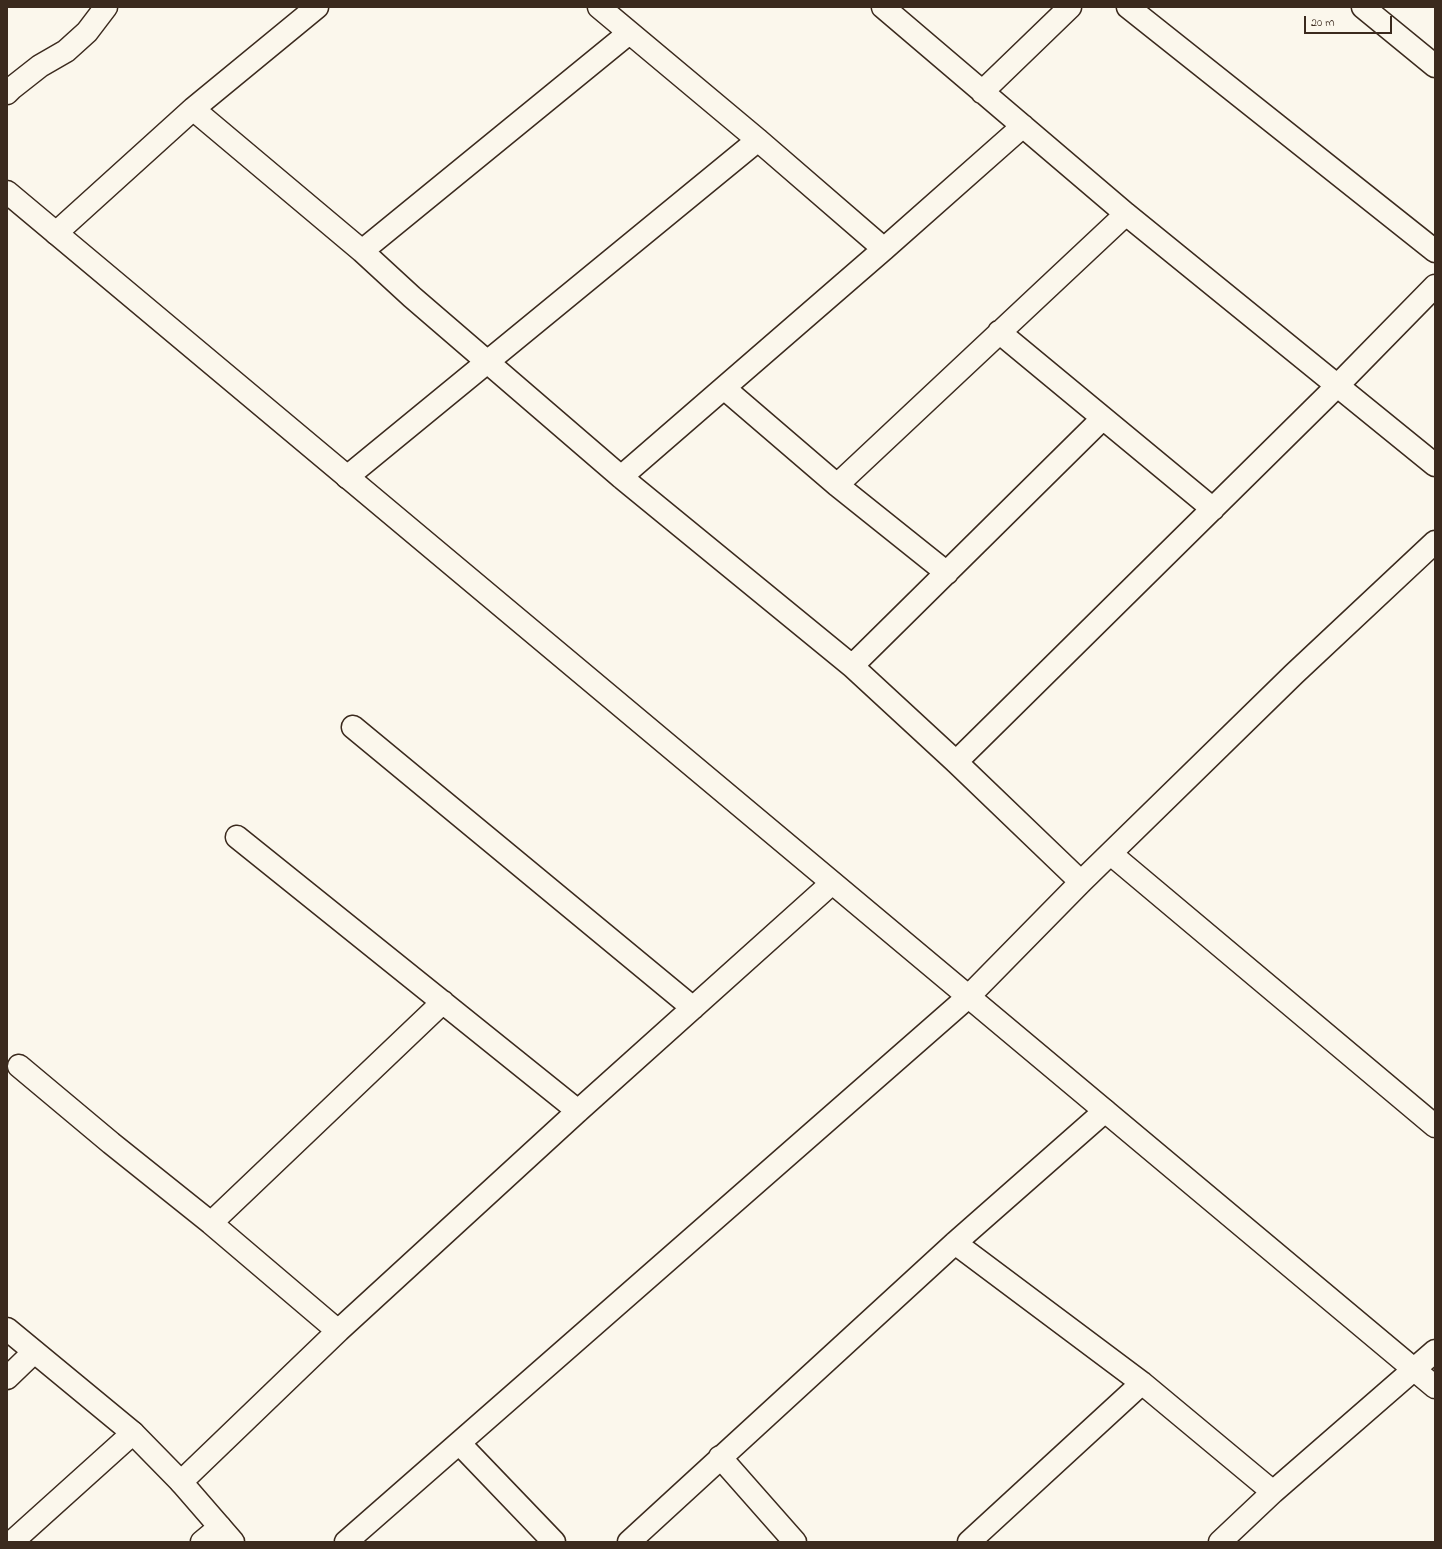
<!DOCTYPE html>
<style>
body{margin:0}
#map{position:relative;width:1442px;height:1549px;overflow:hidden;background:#fbf7ec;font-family:"Indie Flower",sans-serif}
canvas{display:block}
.frame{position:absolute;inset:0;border:8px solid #3b2a1e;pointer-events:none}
.scale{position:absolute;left:1304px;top:16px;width:88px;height:18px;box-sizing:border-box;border:2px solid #3b2a1e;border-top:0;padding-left:5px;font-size:12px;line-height:14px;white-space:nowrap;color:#3b2a1e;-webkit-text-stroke:3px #fbf7ec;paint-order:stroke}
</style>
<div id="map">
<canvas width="1442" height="1549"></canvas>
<div class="frame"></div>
<div class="scale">20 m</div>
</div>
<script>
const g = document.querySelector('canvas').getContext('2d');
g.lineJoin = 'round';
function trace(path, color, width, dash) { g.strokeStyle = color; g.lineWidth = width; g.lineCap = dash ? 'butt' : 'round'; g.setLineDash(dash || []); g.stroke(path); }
const minor = new Path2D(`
 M599,7L758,140L884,249
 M883,7L1126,214L1435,465
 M1128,7L1435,251
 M1363,7L1435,66
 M982,92L1070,7
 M7,93L12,88L40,66L66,51L87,32L106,7
 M193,109L362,251L412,297L621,477L852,666L956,762L1081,882
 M56,233L193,109L317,7
 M362,251L629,33
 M999,332L1213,509
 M724,388L837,485L947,573
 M347,477L758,140
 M621,477L884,249L1023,126
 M837,485L1126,214
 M852,666L1102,419
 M353,727L693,1008
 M956,762L1337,386L1435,286
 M237,837L578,1111
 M1111,854L1435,1126
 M19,1066L111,1143L211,1223L338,1331
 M211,1223L443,1002
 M955,1243L1142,1383L1273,1492
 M7,1378L34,1352
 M459,1443L554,1542
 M720,1457L795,1542
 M181,1482L338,1331L578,1111L832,883
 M12,1542L133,1433
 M202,1542L220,1527
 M346,1542L968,997L1081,882L1294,674L1435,542
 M629,1542L955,1243L1105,1111
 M969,1542L1142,1383
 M1220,1542L1273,1492L1435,1351`);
const tertiary = new Path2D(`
 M7,192L1435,1387
 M7,1329L133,1433L181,1482L233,1542`);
trace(minor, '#3b2a1e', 25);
trace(tertiary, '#3b2a1e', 25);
trace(minor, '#fbf7ec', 22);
trace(tertiary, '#fbf7ec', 22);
</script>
